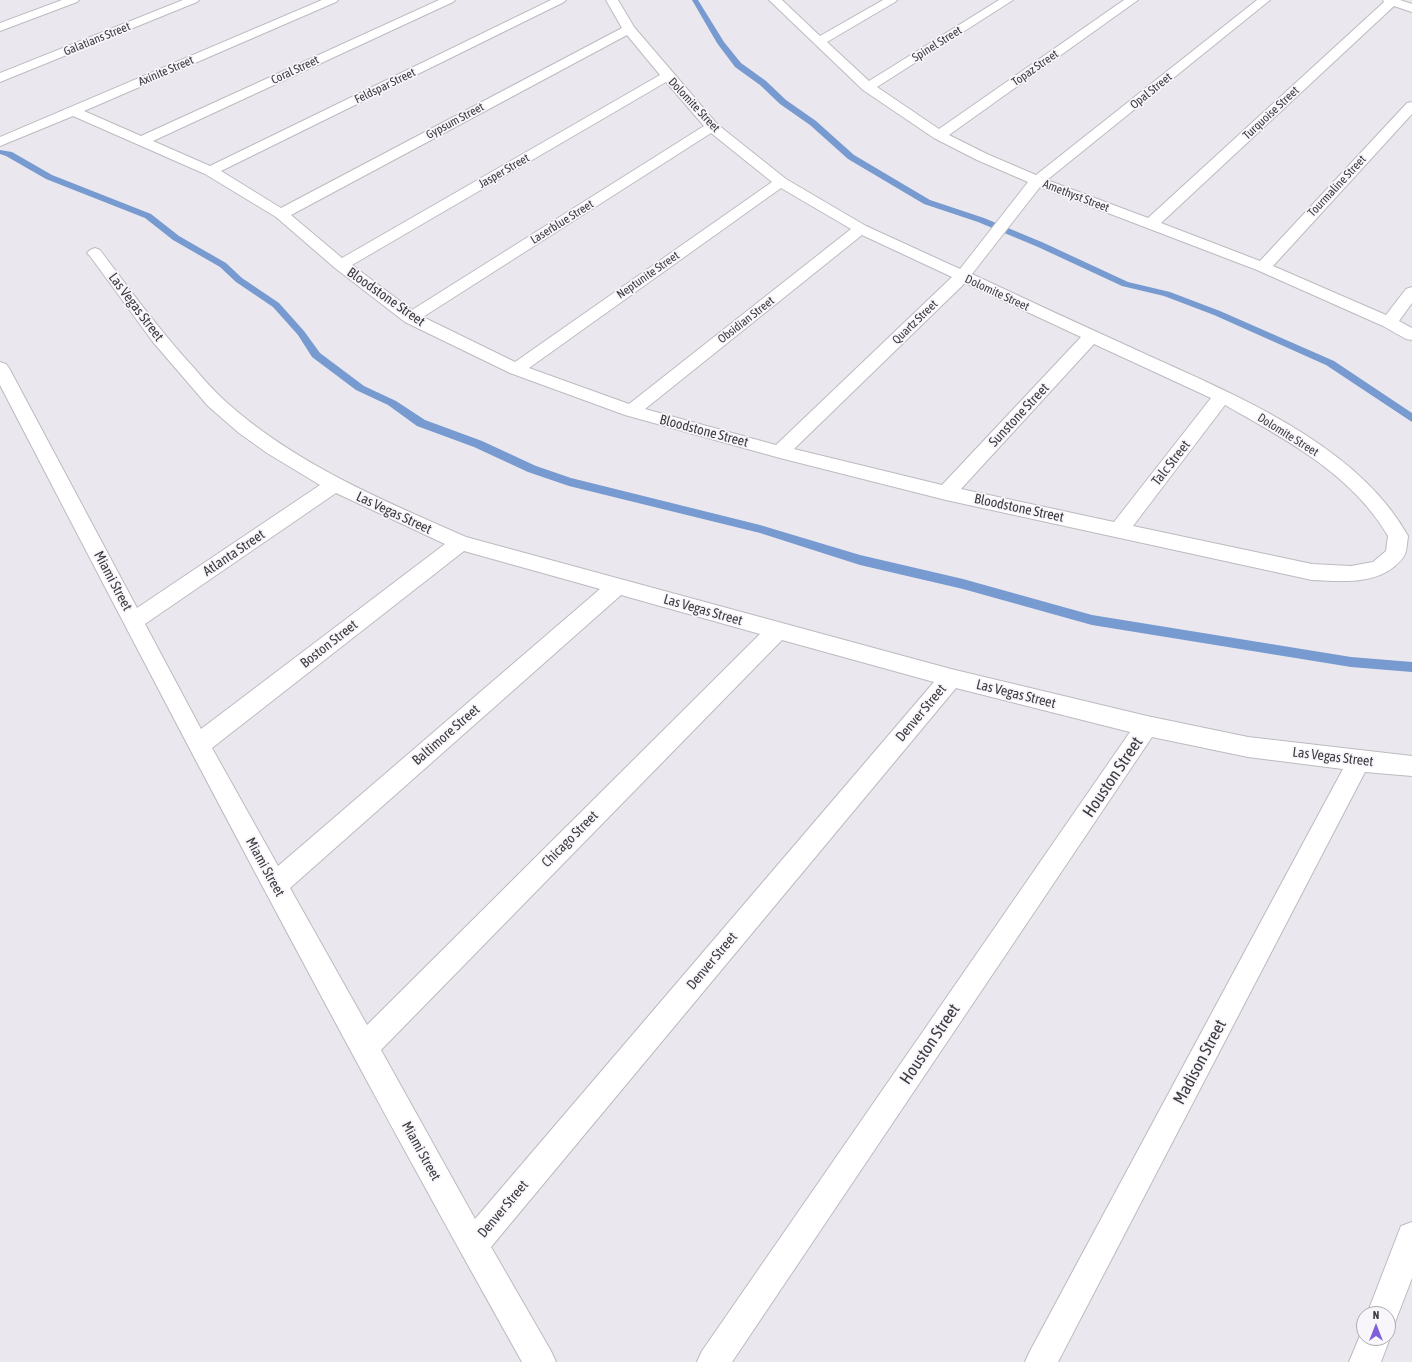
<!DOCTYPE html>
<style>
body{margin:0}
#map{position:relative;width:1412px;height:1362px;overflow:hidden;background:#eae7ee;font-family:"Asap Condensed",sans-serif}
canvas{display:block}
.north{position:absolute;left:1356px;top:1306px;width:40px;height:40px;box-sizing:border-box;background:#f8f5fb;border:1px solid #adabb0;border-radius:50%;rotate:0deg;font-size:11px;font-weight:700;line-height:16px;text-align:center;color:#3d3c3f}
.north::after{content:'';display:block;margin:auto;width:14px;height:18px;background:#7e5fd9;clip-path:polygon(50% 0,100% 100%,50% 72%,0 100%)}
</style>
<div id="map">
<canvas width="1412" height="1362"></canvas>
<div class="north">N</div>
</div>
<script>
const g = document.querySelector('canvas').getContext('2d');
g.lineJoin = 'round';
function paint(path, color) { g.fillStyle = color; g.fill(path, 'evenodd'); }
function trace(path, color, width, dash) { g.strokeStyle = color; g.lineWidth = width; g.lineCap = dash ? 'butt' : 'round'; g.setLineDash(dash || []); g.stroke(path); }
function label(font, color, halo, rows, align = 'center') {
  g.font = font + ' "Asap Condensed",sans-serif'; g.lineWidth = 3.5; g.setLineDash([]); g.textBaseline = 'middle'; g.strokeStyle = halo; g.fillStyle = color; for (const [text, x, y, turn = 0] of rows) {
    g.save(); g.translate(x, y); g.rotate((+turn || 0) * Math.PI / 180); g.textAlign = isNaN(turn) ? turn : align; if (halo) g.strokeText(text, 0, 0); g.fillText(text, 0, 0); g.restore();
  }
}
paint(new Path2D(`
 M692,0H698L724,42L741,63L766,81L786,100L816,121L854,155L930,200L984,218L1044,243L1128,282L1170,292L1220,311L1334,361L1412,413V422L1326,365L1214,315L1164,296L1122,286L1038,247L978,222L924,204L848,159L810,125L780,104L760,85L735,67L717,43Z
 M0,150L12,152L52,175L151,214L179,236L226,263L242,278L279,303L304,331L320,353L364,386L396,401L425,420L482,441L536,466L571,478L760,525L860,555L963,579L1092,615L1351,657L1412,662V672L1351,667L1092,625L963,589L860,565L760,533L569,486L528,472L474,447L417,426L388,405L356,390L312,357L298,335L273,307L236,282L220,267L173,240L145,218L46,179L6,156L0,154Z`), '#779ad0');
const minor = new Path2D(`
 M62,0H79L77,2L0,31V23Z
 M183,0H199L197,2L0,82V73Z
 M322,0H338L336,2L84,111L141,136L439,0H455L453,2L153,141L210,166L551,0H566L564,2L221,171L281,208L622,28L606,0H618L634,27L717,124L786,179L866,226L960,269L1028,182L977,160L934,138L863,90L769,0H782L820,36L883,0H897L895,2L827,42L869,81L999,0H1013L877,87L939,129L1124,0H1138L949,135L987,154L1036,175L1257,0H1270L1047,180L1148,218L1384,2L1383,0H1400L1412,4V12L1394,6L1161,223L1260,261L1407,103L1412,102V114L1273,266L1386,315L1406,289L1412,287V303L1399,321L1412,328V340L1406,339L1383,326L1257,270L1040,187L972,274C1029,301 1086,327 1143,353C1235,395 1357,444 1408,536C1407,542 1407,549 1405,554C1403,559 1399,562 1395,566C1373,585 1340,581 1312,580L946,500L780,458L625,415L510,373L405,322L335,268L276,217L205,174L73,116L0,146V137ZM627,35L660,75L342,258L291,215ZM666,82L704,126L412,310L352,265ZM711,133L772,182L515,362L423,317ZM781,188L851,229L629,404L529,368ZM862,235L952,277L776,445L645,409ZM965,283L1081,337L942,485L794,449ZM1094,344L1211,398L1114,522L961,489ZM1225,405C1285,439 1352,474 1388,536L1386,551L1373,562L1351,566L1312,564L1133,526Z
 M95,248L100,250C130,290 160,331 194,368C204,380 214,391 225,401C295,464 382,500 466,537L951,669L1147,716L1248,737L1412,756V776L1365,772L1058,1362H1025L1030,1351L1343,769L1248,757L1152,737L732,1362H697L702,1351L1130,732L956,688L491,1247L551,1351L556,1362H522C341,1040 170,713 0,385V362L6,364L9,368L137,608L320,485L267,453L239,433L208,406L153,342L90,256L87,253L90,250ZM336,493L445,544L201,729L145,624ZM464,551L600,589L278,866L212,748ZM621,595L760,634L367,1025L290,888ZM782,640L934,682L475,1219L381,1050Z
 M1412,1222V1278L1394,1325L1388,1328V1314H1367L1401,1226Z
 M1364,1326V1338H1388V1333L1390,1338L1381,1362H1349Z`);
trace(minor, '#bdbac0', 2);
paint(minor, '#fff');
label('12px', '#3d3c3f', '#f8f5fb', [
 ["Galatians Street",97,39,-22],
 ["Spinel Street",937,44,-32],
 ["Topaz Street",1035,68,-35],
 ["Coral Street",295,70,-25],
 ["Axinite Street",166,71,-23],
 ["Feldspar Street",385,86,-26],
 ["Opal Street",1151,91,-39],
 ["Dolomite Street",694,105,47],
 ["Turquoise Street",1271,113,-43],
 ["Gypsum Street",455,121,-28],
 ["Jasper Street",504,171,-30],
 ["Tourmaline Street",1337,186,-47],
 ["Amethyst Street",1076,196,21],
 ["Laserblue Street",562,222,-32],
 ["Neptunite Street",648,275,-35],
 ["Dolomite Street",997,293,25],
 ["Obsidian Street",746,320,-38],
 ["Quartz Street",915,322,-44],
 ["Dolomite Street",1288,435,32]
]);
label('14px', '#3d3c3f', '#f8f5fb', [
 ["Bloodstone Street",386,297,35],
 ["Las Vegas Street",136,307,53],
 ["Sunstone Street",1019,415,-47],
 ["Bloodstone Street",704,431,15],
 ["Talc Street",1171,463,-52],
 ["Bloodstone Street",1019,508,12],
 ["Las Vegas Street",394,513,25],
 ["Atlanta Street",234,553,-34],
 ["Miami Street",113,581,62],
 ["Las Vegas Street",703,610,16],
 ["Boston Street",329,644,-38],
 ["Las Vegas Street",1016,694,14],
 ["Denver Street",921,713,-50],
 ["Baltimore Street",446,735,-41],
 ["Las Vegas Street",1333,757,7],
 ["Chicago Street",570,839,-45],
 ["Miami Street",265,867,61],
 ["Denver Street",712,961,-50],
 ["Miami Street",421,1151,61],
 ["Denver Street",503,1209,-50]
]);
label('17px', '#3d3c3f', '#f8f5fb', [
 ["Houston Street",1113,777,-56],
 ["Houston Street",930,1044,-56],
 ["Madison Street",1200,1062,-62]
]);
</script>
